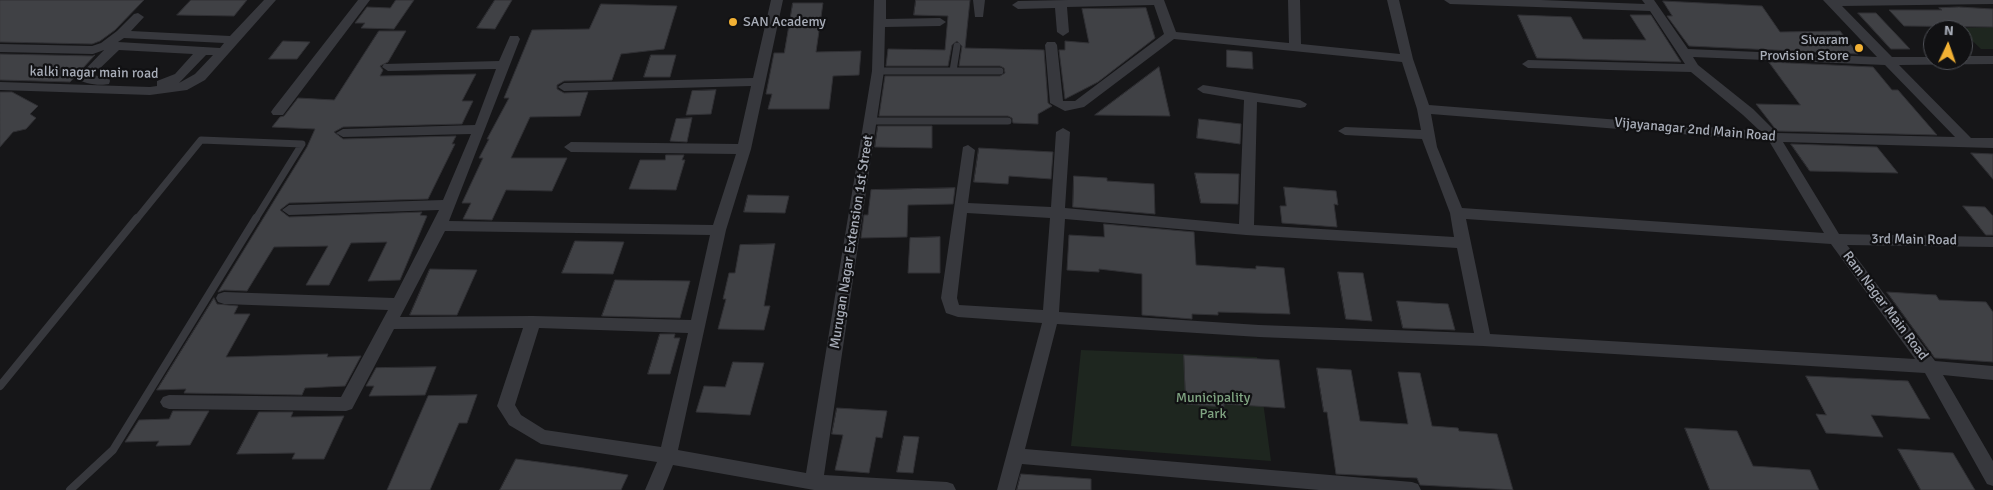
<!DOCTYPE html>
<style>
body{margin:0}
#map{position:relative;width:1993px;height:490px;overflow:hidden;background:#161618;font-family:Signika,sans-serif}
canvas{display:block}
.north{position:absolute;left:1923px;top:20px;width:50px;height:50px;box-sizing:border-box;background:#111113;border:1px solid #4d4f55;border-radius:50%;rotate:3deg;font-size:14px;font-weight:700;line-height:20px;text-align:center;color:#a8adb8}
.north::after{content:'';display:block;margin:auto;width:18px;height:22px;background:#f2b134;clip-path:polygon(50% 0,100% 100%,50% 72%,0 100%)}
</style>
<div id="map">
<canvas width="1993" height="490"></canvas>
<div class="north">N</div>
</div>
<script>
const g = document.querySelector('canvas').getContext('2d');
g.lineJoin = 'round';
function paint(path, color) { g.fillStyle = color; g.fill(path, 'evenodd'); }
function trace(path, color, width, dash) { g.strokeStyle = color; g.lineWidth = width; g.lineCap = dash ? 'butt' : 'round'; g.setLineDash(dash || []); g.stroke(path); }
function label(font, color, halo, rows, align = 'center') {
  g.font = font + ' Signika,sans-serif'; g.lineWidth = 4.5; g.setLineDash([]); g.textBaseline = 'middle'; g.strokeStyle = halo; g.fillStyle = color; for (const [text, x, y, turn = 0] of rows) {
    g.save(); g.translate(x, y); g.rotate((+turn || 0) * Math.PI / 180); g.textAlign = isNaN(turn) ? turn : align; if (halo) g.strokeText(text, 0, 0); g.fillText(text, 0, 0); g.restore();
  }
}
paint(new Path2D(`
 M1993,27V49H1981L1959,28Z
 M1081,350L1257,357L1271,461L1071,446Z`), '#1e261f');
const building = new Path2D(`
 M0,0H144L115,30L100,41L92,44L0,42Z
 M191,0H247L234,16L177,15Z
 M396,0H414L394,29L361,28L365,23H355L367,7L390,8Z
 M495,0H512L495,29L477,28Z
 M916,0H970L965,48L1044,50L1048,103L1052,106L1038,114V124L1013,123L1012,118L1008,116H879L885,76H1000L1005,73L1004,68L1000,66H959L962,46L957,41L952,45L948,66H886L888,49L945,50L948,16L914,15Z
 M1663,1L1762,6L1780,32L1840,31L1858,54L1689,46L1667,16H1672Z
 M793,3H823L816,52L861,51L859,75L833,76L829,109H768L772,94H766L774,53H784Z
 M601,4L677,6L664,49L621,54L612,80L564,81L557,85V89L564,93L588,92L580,116L530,117L511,158H567L552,191L506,190L492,220L463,219L471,203H462L483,158H479L489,139H487L509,98H504L532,30L589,29Z
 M1959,7L1993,9V27L1904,26L1889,10H1942L1939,8Z
 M1146,8L1155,38L1098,82L1065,99L1059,50H1065V41L1089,43L1082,9Z
 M1858,13H1876L1910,49H1891Z
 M1518,15L1571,17L1583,39L1646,40L1630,15H1651L1681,62L1537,58Z
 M379,31H406L388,62L380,66L383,70L380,76L476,74L462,101H473L462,124L343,127L334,132L343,139L456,136L452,144H455L428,199L289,203L280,210L289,217L422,212L420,215L427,216L400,280L368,281L387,242L351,243L329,285H306L328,246L274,247L247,291L224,290L218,292L307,147L315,129L272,127L280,117L284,116L298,98L334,100Z
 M283,41L310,42L297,59H269Z
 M1227,50L1252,52L1253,69L1227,67Z
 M0,54L93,56L95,55L70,82L38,81L0,80Z
 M651,55H676L670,77H644Z
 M1769,62L1873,67L1892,90H1898L1937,135L1777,131L1756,104L1800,105Z
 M1159,67L1170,116L1095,115Z
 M716,90L711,114L686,115L692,91Z
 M0,92H12L38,106L30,114L36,118L26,129L13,132L0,147Z
 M692,118L687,142L670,141L676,119Z
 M1199,119L1241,124L1240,144L1197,138Z
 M878,126H932V148L875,147Z
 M1791,144L1877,147L1898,173L1810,171Z
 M979,148L1053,152L1051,179L1009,176L1008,184L974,182Z
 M1971,153L1993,154V179Z
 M666,155H684L682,160H685L676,190L629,189L640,160H665Z
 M1195,173L1239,174L1238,204L1201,203Z
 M1074,176L1107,178V181L1154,184L1155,214L1073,207Z
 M1284,187L1336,191L1338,205L1334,204L1337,227L1282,223L1280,206H1286Z
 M955,188L953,204L908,205L907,237L861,238L864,215H868L871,190Z
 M748,195L789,196L785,213L744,212Z
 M1963,206L1985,207L1993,216V235H1986Z
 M1104,224L1194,232L1196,265L1256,269V266L1284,268L1290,314L1218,312V315L1192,314V319L1142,315V274L1099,269V272L1067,270L1069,235L1104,237Z
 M940,237V273H908L910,238Z
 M575,241L624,242L613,274L562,273Z
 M775,244L764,306H770L764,330L718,329L726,299H723L729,273H735L740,245Z
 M430,269L477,270L457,315H410Z
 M1338,272L1363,273L1372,321L1346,319Z
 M615,280L690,281L680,318L602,316Z
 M1887,292L1936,295L1939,300L1986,302L1993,312V362L1935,358Z
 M214,298L217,304L238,306L234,314H250L226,357L328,354L327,357L361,356L345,386L305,388L302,395L184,393L186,389L157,390Z
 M1397,301L1448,304L1455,330L1403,328Z
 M660,334H675L674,338H680L670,374H648Z
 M1184,355L1279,360L1285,408L1224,404V407L1186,404Z
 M733,362L764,363L750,415L696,412L704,386L725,387Z
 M436,367L425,395L369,396L374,386H366L376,368Z
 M1317,368L1351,370L1360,421L1407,424H1408L1398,372L1420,373L1432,426L1458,428L1459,431L1497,434L1513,490L1420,485L1417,478L1336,474L1327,412H1324Z
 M1806,376L1908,381L1930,419L1871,415L1883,437L1826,433L1816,414L1826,415Z
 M477,395L467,423H459L430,490H387L428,396Z
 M837,408L887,411L882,438L876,437L869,473L835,470L843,435L832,434Z
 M173,411H209L190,445L156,446L159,441L125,442L139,420L169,419Z
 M259,412H293L291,417L344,416L324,459H292L295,453L237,454Z
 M1685,428L1737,431L1753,466L1810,470L1819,490H1710Z
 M904,436L919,437L913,473L897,472Z
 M1898,449L1953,453L1975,490H1921Z
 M516,459L584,468L628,475L621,490H500Z
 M1021,474L1091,479V490H1017Z`);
paint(building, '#404145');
trace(building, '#303034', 1);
trace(new Path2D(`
 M878,71H1000
 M953,71L957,46
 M871,121H1008
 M136,220L201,140L302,144L255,220`), '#37383d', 7);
trace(new Path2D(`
 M0,386L137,218
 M70,490L113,450L256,218`), '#37383d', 8);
paint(new Path2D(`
 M264,0H276L205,80L187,90L150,95L0,90V82L150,87L157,86V81L175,74L193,54L119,50L93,75L109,78L110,81L109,84C100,86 82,84 77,78L104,50L93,54L0,52V44L92,46L101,43L117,31L134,14L138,13L144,17L131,31L230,36ZM124,38L224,43L220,48L118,42ZM206,55H213L195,74L179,83Z
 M358,0H370L283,115H273L271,112L273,109Z
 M771,0H783L751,149L726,230L678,450L806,473L872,71L874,0H886V19L940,18L946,22L940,26L885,27L884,71L824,475L947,482L953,484L956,490H814L673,465L663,490H645L657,462L541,444L509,425L497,406L523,328L394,329L352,409L346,411L169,409L163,407L160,402L163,397L169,395L341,397L388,310L224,304L218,302L216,298L218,294L224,292L394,298L439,210L289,215L282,210L289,205L443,200L471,134L343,137L336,133L343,129L475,125L496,69L388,71L382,67L384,64L499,61L510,36H518L520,39L449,221L713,225L736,154L571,152L564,147L571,142L738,144L751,86L564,91L558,87L564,83L753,78ZM445,231L710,235L691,320L533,316L400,317ZM539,328L688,333L661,447L545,430L521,415L515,405Z
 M973,0H985L983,17H975Z
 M1068,0H1164L1176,32L1289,43L1288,0H1300L1301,44L1400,54L1387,0H1399L1413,59L1429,105L1760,131L1743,115L1691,72L1528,68L1522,64L1528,60L1685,64L1650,11L1450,4L1444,0H1541L1645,4L1642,0H1654L1688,49L1877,57L1823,0H1993V4L1842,6L1892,57H1933V60H1963V56H1993V64L1899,65L1971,138H1993V148L1783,142L1839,234L1993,237V247L1847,245L1935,361L1993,366V380L1943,375L1993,461V486L1987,484L1925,373L1483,346L1259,337L1057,324L1025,449L1412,482L1418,484L1421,490H1319L1022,464L1015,490H997L1042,323L958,317L946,313L941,298L963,147L968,145L975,150L968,203L1051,207L1056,132L1063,128L1070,132L1065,208L1239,224L1244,100L1203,93L1197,89L1203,85L1300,100L1307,104L1305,107L1300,108L1257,102L1254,225L1454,237L1450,213L1422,139L1345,135L1338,131L1345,127L1421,130L1417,109L1402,62L1174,39L1084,107L1065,111L1050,103L1045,45L1047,42H1055L1057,45L1063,101H1075L1164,34L1154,5L1067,7L1069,32L1063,36L1057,32L1055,8L1018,9L1012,5L1018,1ZM1693,57L1885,65L1955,137L1777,133L1753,109L1698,65ZM1431,114L1769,141L1824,233L1462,208L1437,147ZM967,213L1050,218L1043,310L959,305L957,298ZM1065,219L1246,235L1457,248L1474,333L1259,325L1059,312ZM1466,219L1831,244L1915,359L1490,334Z`), '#37383d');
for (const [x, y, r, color] of [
 [733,22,5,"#f2b134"],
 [1859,48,5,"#f2b134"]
]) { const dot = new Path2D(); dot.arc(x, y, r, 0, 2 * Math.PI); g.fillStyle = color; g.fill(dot); trace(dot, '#111113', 2); }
label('14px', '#a8adb8', '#111113', [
 ["SAN Academy",743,22],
 ["Sivaram",1849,40,"right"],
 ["Provision Store",1849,56,"right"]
], 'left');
label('14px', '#a8adb8', '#111113', [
 ["kalki nagar main road",94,73,1],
 ["Vijayanagar 2nd Main Road",1695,130,5],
 ["3rd Main Road",1914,240,1],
 ["Murugan Nagar Extension 1st Street",852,242,-81],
 ["Ram Nagar Main Road",1885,306,53]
]);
label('14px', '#7fa381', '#111113', [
 ["Municipality",1213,398],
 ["Park",1213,414]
]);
</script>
